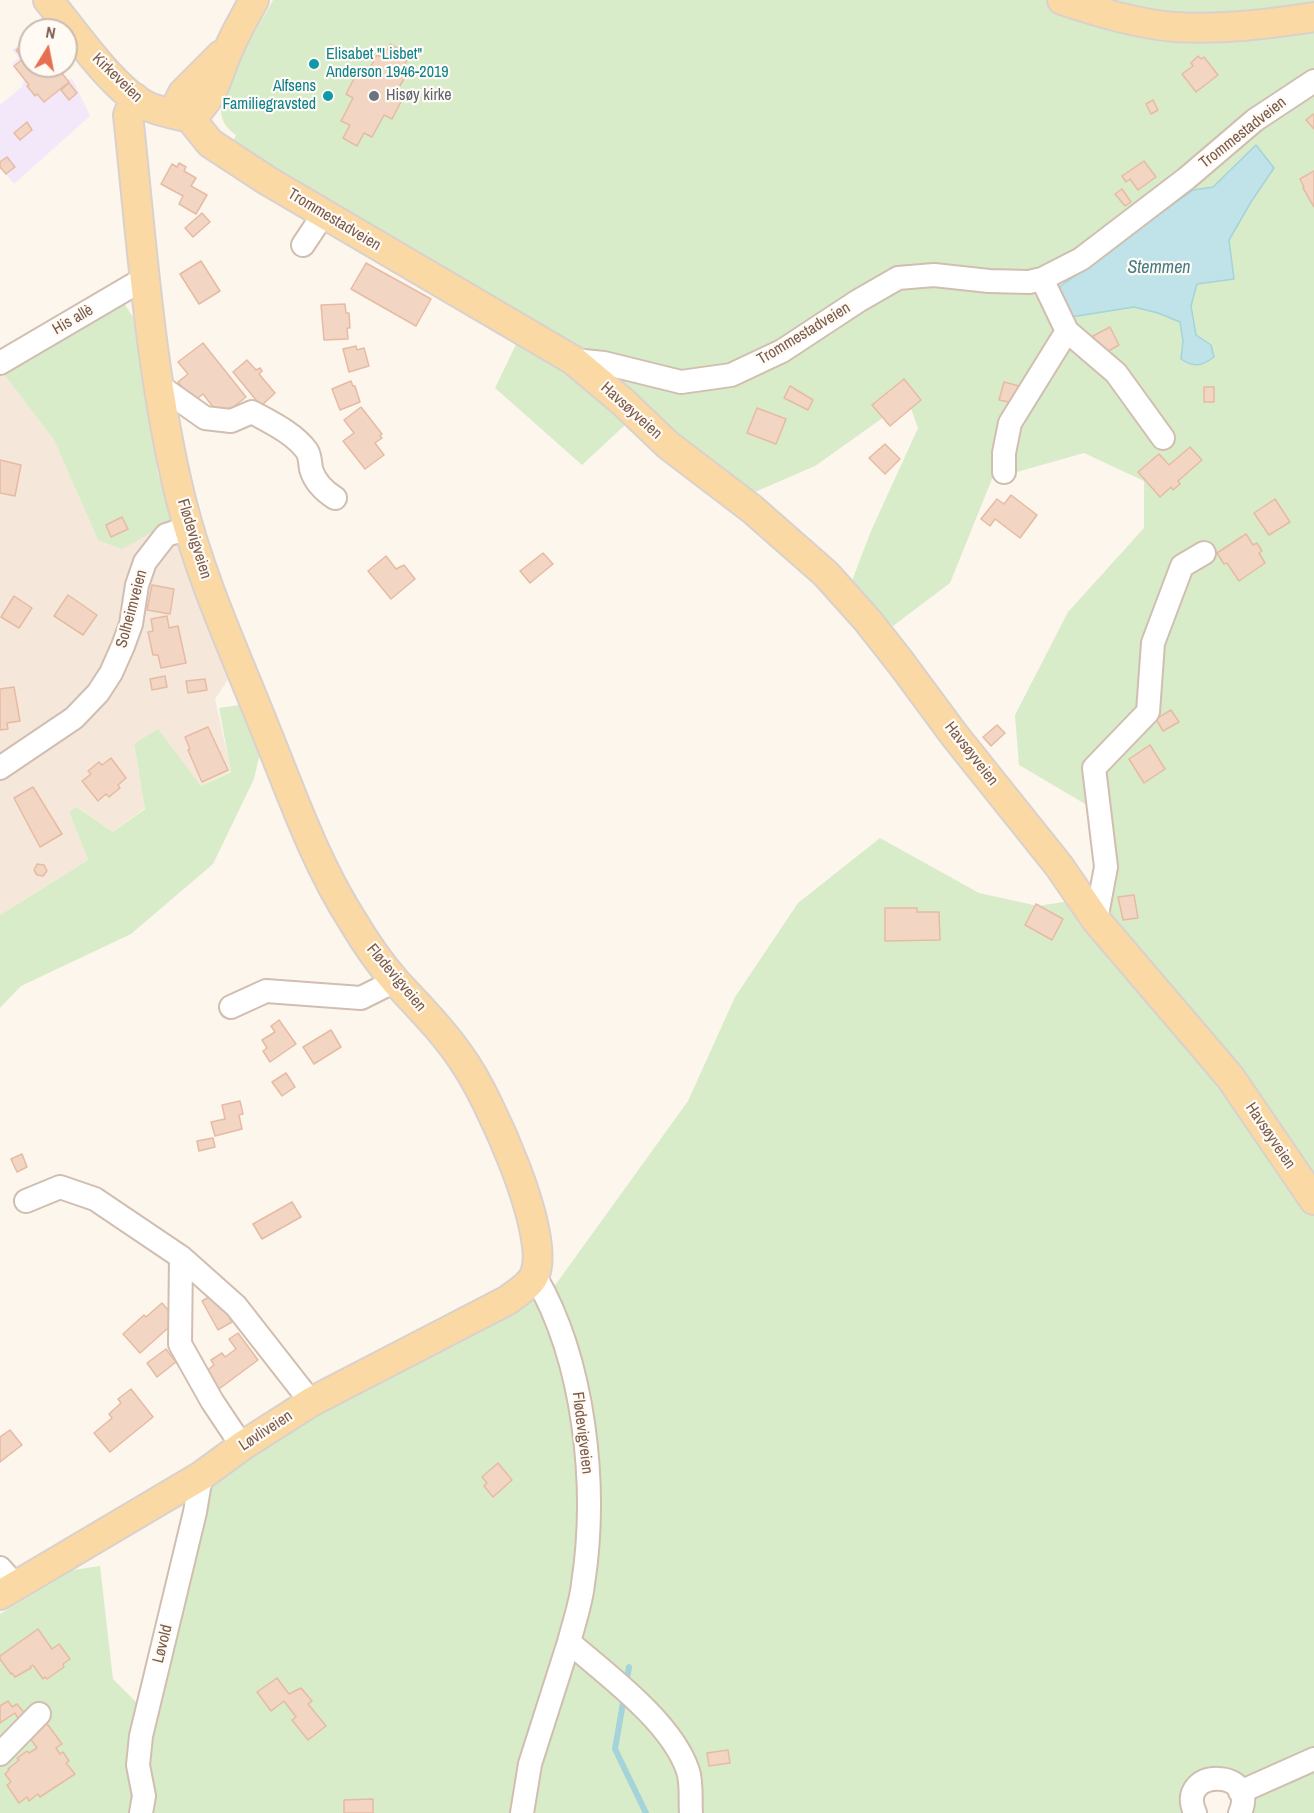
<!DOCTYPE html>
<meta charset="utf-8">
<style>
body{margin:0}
#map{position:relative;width:1314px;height:1813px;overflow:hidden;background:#fdf6ec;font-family:"Archivo Narrow",sans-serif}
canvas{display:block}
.north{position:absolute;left:18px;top:18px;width:60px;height:60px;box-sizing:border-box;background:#fffaf3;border:2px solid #cabbb1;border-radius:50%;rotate:10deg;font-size:16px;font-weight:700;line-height:24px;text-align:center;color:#7a5c4d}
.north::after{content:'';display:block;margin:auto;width:21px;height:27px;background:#e76f51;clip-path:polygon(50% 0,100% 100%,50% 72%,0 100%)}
</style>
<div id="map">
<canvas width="1314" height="1813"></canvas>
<div class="north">N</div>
</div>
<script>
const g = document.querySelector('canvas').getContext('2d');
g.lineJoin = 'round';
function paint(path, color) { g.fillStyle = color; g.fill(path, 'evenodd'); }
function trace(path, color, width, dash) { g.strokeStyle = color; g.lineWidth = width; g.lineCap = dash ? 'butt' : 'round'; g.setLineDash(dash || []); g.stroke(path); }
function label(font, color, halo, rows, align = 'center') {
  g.font = font + ' "Archivo Narrow",sans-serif'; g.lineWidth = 4.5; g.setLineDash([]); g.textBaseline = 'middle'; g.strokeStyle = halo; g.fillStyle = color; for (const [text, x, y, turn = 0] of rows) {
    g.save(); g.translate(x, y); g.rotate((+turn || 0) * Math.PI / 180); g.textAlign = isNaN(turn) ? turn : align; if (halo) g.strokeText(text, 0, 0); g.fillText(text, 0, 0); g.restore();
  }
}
paint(new Path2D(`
 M3,373L54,440L98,540L174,515L241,660L215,699L231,771L201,786L157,730L134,745L145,808L113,832L78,807L69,812L88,860L0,915V374Z`), '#f5e8da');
paint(new Path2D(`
 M30,35V66H56L68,80L72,78L90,116L14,184L0,167V105L22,87L24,80L12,64L19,58L12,50Z`), '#f3e8fa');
paint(new Path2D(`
 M273,0H1314V1813H1246L1231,1776L1188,1806L1187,1813H0V1614L73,1570L100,1566L113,1679L142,1708L199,1483L454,1330L556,1284L688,1101L735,997L798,903L880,838L979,893L1038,906L1101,896L1104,815L1019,765L1015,715L1068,612L1144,528V481L1084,453L992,479L950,583L893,626L850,586L871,531L918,428L908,400L815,466L748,495L639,412L582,465L495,388L525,326L231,146L236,135C227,129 220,120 221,108C221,86 261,23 273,0Z
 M122,300L133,317L158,474L174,515L167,524L122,549L98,540L54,440L3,373Z
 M239,705L260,753L254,779L213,864L131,934L21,986L0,1008V915L88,860L69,812L77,807L113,832L145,809L134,744L158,729L201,786L231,772L219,708Z`), '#d8ecc9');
const water = new Path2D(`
 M1256,145L1274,168L1251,202L1229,240L1234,279L1197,284L1191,306L1196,335L1211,345L1214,357C1202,366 1194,368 1181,359L1183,341L1180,322L1158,313L1134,307L1071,317L1058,288L1193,190L1213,187Z`);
paint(water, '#bfe3e8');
trace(water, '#a5d3da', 1.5);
trace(new Path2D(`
 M626,1684L629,1667
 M624,1697L615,1749L646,1813`), '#a5d3da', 6);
const building = new Path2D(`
 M30,38V66H56L69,82L44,102L37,94L35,96L27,86L29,85L14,66L23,59L16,50Z
 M390,44L410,55L402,69L408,72L395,94L403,98L392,119L384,115L372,137L364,133L357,146L343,138L350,125L341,121L353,98L346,94L357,73L365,77L377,55L383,58Z
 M1198,56L1201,59L1204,57L1218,75L1196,92L1182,74L1193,66L1191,63Z
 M69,83L77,93L69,100L61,90Z
 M1153,100L1158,110L1151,114L1146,104Z
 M1313,114L1314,115V129L1306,120Z
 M27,122L32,130L20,140L14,133Z
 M7,157L15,167L6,174L0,167V162Z
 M1144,161L1156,177L1138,190L1130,179L1126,182L1122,176Z
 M179,163L186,167L184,171L196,178L191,186L207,195L196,214L179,204L183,196L161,184L172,164L177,167Z
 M1314,171V207L1303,188L1304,187L1300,179Z
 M1122,189L1131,202L1125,206L1115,194Z
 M202,213L210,222L193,237L185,228Z
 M201,261L220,291L199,304L180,274Z
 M366,263L431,299L416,326L351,289Z
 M345,304L346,313H349L350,328H347L348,339L324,340L321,305Z
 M1110,327L1119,345L1103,354L1093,336Z
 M203,343L246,397L221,417L203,394L194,401L178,382L188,374L178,362Z
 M356,346L357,350L364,348L369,366L349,372L343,349Z
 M247,360L256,370L260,368L262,371L259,374L275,393L261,406L233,372Z
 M904,379L921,400L890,426L872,405Z
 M351,381L353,386H355L360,402L340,410L332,389Z
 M1004,382L1019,386L1014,403L999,400Z
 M790,386L813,400L808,410L784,398Z
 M1204,387H1214V402H1204Z
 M361,407L382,434L380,436L382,438L375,443L384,455L365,469L343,441L354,433L344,420Z
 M757,408L786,419L776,444L747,433Z
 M885,444L900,459L885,474L869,458Z
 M1190,447L1202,460L1178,481L1180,484L1173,490L1171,487L1160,497L1138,472L1159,454L1169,465Z
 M0,460L21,465L15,496L0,493Z
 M1011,495L1037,515L1020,538L995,519L990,526L981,519L997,499L1004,504Z
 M1275,499L1290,522L1269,535L1254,513Z
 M122,517L128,529L111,537L106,525Z
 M1246,534L1253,545L1257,543L1262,551L1259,553L1265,563L1239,581L1227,563L1224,564L1217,553Z
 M543,553L553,564L530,583L520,571Z
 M386,556L396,569L404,565L415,579L391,599L368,571Z
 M152,585L174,589L170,614L147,610Z
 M68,595L97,615L83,635L54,616Z
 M14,596L32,608L19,628L1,617Z
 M167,616L169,628L178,626L186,663L161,668L158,655H153L148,632L153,631L151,619Z
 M165,676L167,687L152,690L150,679Z
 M205,679L207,690L188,693L186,681Z
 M14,687L20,721L7,723L8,729L0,730V689Z
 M1171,710L1179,722L1163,731L1156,719Z
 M997,725L1005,733L991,746L983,737Z
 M208,727L228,770L202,782L188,750L190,749L185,737Z
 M1150,745L1165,769L1144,783L1129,759Z
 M111,758L126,778L118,785L120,788L109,797L106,794L98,801L82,781L91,774L88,771L99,762L102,765Z
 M33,787L62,834L40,847L14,798Z
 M37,864L44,865L47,871L43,876L37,875L34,870Z
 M1134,895L1138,918L1123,920L1118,897Z
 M1036,904L1063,919L1052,940L1025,925Z
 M885,908H917V912H939L940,940L885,941Z
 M279,1020L296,1044L270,1062L263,1051L267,1048L262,1040L275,1032L271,1026Z
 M331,1030L341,1047L314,1064L303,1047Z
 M286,1073L295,1087L282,1096L272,1082Z
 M240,1101L243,1114L239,1115L242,1129L215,1136L211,1122L225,1119L222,1105Z
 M213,1138L215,1147L199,1151L197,1141Z
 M22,1154L27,1167L17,1172L11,1159Z
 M292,1202L301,1217L262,1239L253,1224Z
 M216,1293L232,1322L218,1330L202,1301Z
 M162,1303L177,1320L140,1353L123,1334L144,1315L146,1317Z
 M238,1333L258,1360L219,1389L206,1371L214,1365L211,1360L222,1353L225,1357L236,1349L229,1339Z
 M166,1349L176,1362L157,1377L147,1363Z
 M131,1389L153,1417L110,1452L94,1433L112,1418L109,1414L121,1403L118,1399Z
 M10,1430L22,1445L0,1462V1437Z
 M498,1463L512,1480L493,1497L484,1486L487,1483L482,1477Z
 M38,1629L52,1649L59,1644L70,1659L63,1664L64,1667L47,1679L45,1677L43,1679L33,1665L30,1667L31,1668L15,1677L12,1673L11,1674L0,1659V1656Z
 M277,1678L289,1694L301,1688L312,1701L308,1704L326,1726L308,1740L292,1720L296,1717L284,1701L271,1711L257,1692Z
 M8,1701L12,1707L17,1704L26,1715L19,1720L15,1713L0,1723V1706Z
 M45,1721L62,1744L56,1748L60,1754L63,1752L69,1761L66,1763L75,1774L40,1797L38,1794L29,1801L27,1797L19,1803L7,1785L11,1782L5,1774L9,1770L8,1769L19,1760L17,1758L27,1751L29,1753L37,1748L27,1734Z
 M728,1750L730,1763L709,1766L707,1753Z
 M373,1799V1813H344V1800Z`);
paint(building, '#f3d5c3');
trace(building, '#e6bba3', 1.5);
const minor = new Path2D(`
 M303,245L323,215
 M1042,279L1067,331L1116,373L1163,438
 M573,360L604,363L681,382L731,375L782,351L858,301L898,278L934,275L989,281L1029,282L1042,279L1081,259L1187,178L1255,120L1314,81
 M0,363L145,278
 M157,384L205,418L231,421L252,412C270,422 294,433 307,451C310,456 310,462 311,469C315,483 324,491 335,498
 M1004,472V453L1010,423L1067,331
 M0,768L74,718L98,693L111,673L123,646L131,624L137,585L145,562L166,535L188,528
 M1096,920L1106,867L1094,768L1148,712L1153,643L1182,566L1204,553
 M231,1007L266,991L361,998L395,981
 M26,1201L60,1187L95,1199L181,1257L236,1306L311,1402
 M181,1257L180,1344L212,1401L242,1446
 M535,1276C585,1361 598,1487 583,1584C581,1603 574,1623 569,1642C607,1675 672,1722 688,1771C692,1783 690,1800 691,1813
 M0,1568L16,1586
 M0,1754L39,1714
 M1240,1792L1314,1759
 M141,1813L144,1796L138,1765L141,1736L195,1512L201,1476
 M522,1813L530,1764L569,1642
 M1195,1813C1175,1767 1260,1768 1240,1813`);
const major = new Path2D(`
 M48,0C72,29 113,89 145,105C158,112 176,114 190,118
 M1062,0C1098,12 1137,24 1175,27C1221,30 1269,24 1314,17
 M173,113L183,93L221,55
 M190,118L210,143L268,181L573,360L623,402L668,445L752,509L826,574L868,621L901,663L955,736L1059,866L1096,920L1230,1077L1314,1200
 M190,118C216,97 217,74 230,46C237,30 246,15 254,0
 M0,1595L201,1476L242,1446L311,1402L508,1300C517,1293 531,1285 535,1274C551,1233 489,1098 464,1062C445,1033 421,1009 397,983C380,964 365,942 352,920C315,862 292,795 266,731C236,655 201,580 181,500C150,374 142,244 128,115L135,98`);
trace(minor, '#d1beb0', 26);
trace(major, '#dad1cd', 32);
trace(minor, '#fff', 22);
trace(major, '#fbd9a5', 28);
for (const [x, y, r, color] of [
 [314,64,6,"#0f9aa8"],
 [328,96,6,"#0f9aa8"],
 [374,96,6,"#6b7280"]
]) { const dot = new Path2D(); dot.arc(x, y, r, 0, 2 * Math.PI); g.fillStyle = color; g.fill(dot); trace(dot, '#fffaf3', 2); }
label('16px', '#0d838f', '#fffaf3', [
 ["Elisabet \"Lisbet\"",326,55],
 ["Anderson 1946-2019",326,73],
 ["Alfsens",316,87,"right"],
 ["Familiegravsted",316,105,"right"]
], 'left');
label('16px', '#7a5c4d', '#fffaf3', [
 ["Kirkeveien",117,78,44],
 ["Trommestadveien",1243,133,-38],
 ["Trommestadveien",334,220,31],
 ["His allè",73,320,-30],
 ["Trommestadveien",804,334,-31],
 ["Havsøyveien",631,411,42],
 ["Flødevigveien",194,539,73],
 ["Solheimveien",132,609,-75],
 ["Havsøyveien",971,754,52],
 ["Flødevigveien",396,978,50],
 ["Havsøyveien",1270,1136,56],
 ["Løvliveien",266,1431,-33],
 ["Flødevigveien",582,1433,83],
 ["Løvold",163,1644,-76]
]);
label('16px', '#5b616d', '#fffaf3', [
 ["Hisøy kirke",386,96]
], 'left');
label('italic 18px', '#437c86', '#fffaf3', [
 ["Stemmen",1159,268]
]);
</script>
